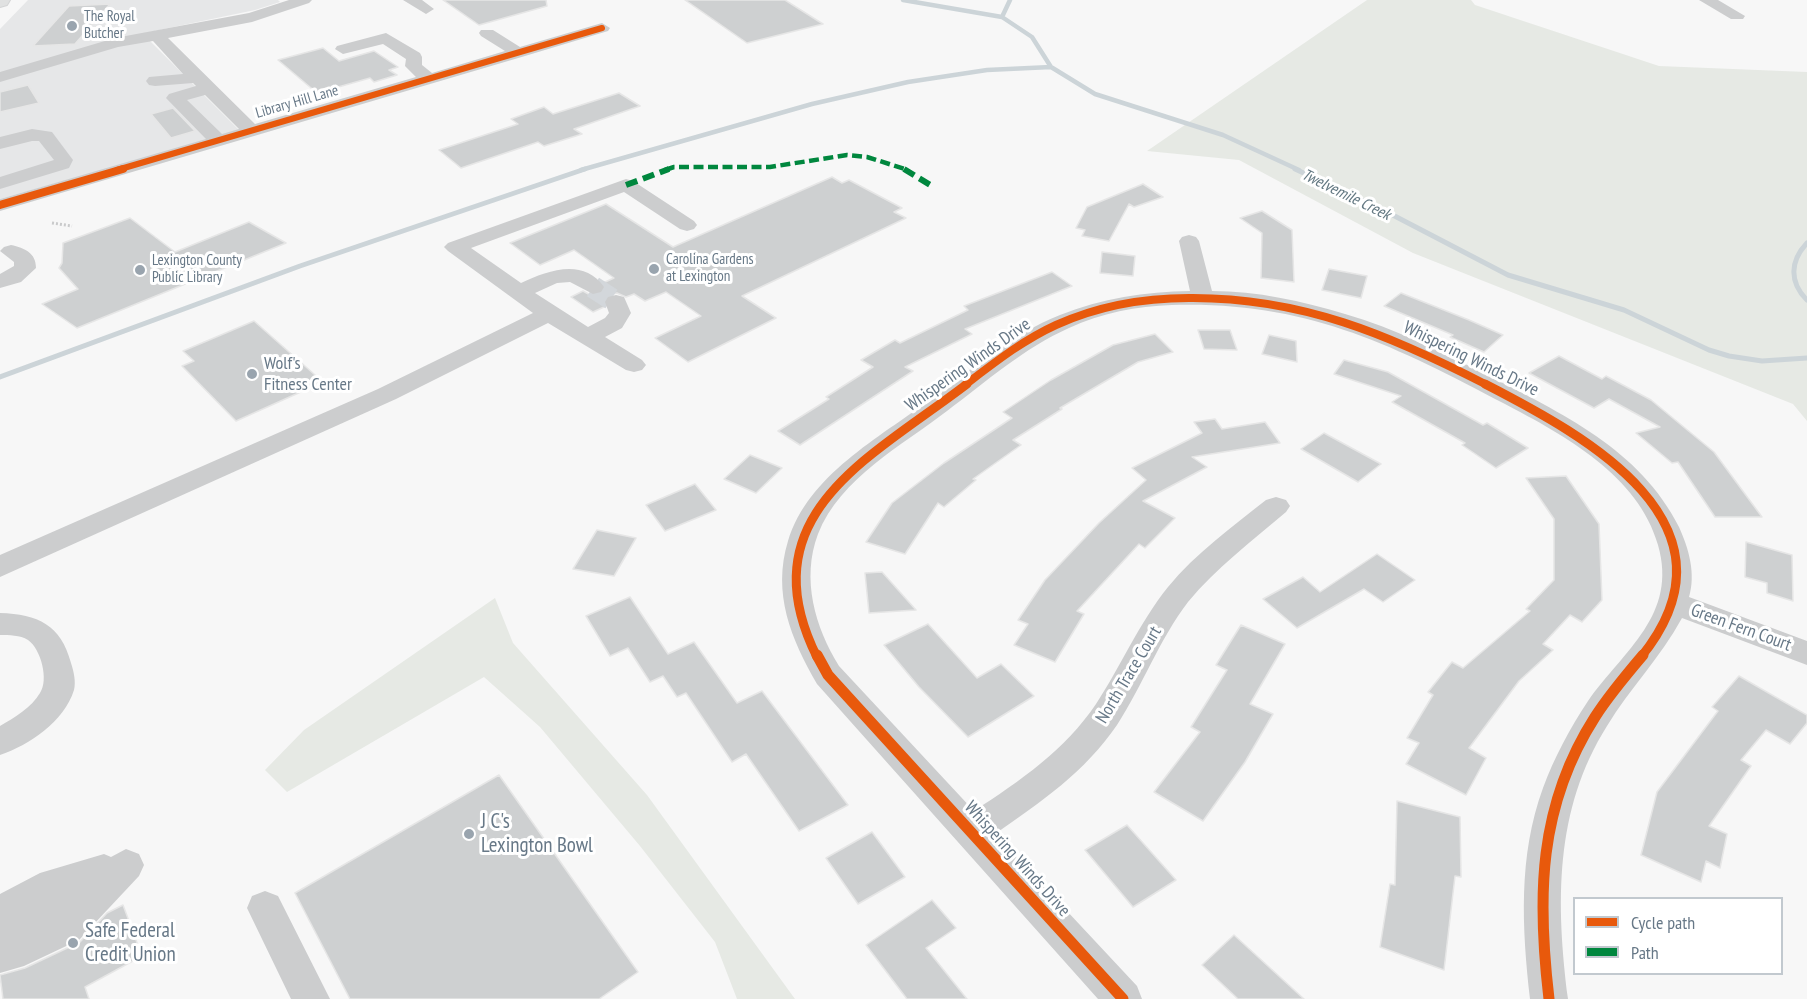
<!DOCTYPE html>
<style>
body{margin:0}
#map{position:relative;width:1807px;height:999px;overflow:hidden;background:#f7f7f7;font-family:"PT Sans Narrow",sans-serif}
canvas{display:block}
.legend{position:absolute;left:1573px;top:897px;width:210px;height:78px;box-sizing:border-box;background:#fff;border:2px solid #c2c9cf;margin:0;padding:8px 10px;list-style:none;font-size:18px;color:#677887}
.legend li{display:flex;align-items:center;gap:12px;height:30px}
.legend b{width:30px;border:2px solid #c2c9cf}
</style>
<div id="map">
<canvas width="1807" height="999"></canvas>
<ul class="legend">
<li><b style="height:8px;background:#e8590c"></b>Cycle path</li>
<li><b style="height:8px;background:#00873e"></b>Path</li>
</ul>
</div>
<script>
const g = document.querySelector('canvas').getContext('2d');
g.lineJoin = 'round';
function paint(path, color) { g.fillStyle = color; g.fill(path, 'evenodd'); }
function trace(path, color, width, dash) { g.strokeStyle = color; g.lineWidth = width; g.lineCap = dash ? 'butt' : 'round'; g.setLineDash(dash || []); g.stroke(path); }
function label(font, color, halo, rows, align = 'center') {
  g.font = font + ' "PT Sans Narrow",sans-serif'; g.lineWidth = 6; g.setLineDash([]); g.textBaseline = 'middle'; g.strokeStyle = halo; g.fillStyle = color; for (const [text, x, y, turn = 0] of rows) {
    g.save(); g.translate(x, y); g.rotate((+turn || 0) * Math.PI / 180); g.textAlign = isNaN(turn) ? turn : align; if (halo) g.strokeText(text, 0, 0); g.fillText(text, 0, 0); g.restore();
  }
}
paint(new Path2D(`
 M28,0H278L280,2L255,10L140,34L0,73V29Z
 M148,39L240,131L0,199V80L108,48Z`), '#e6e7e8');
paint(new Path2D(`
 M1367,0H1471L1475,5L1659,66L1807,72V421L1793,404L1413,253L1239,160L1147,151Z
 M495,598L513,643L647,795L795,999H737L715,942L640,846L540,727L484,677L287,792L265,770L304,730Z`), '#e6e9e4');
trace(new Path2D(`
 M903,0L1002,17L1032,37L1051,67L1095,94L1223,135L1299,170
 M1002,17L1010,0
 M581,170L812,104L908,82L987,70L1051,67`), '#ccd4d8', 4.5);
trace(new Path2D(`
 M1295,169L1385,211L1508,275L1624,310L1709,350L1729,356L1762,361L1807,358
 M1807,243C1790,261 1789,282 1807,300
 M0,377L300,266L585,169`), '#ccd4d8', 5);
const building = new Path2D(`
 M443,0H546L547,6L479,25Z
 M685,0H785L823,24L747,43Z
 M110,4L75,44L33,46L69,6Z
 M323,48L339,61L374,51L398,67L389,70L397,75L374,82L370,78L317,93L278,60Z
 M28,85L39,103L0,112V92Z
 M619,93L640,106L574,129L582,134L544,146L538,142L461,168L439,150L518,124L511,119L544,107L553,114Z
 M173,108L195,131L171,138L151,114Z
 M832,177L842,183L849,180L902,208L894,212L906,218L742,296L776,318L688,362L655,338L701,316L666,292L645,301L634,294L626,297L617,293L607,295L603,301L604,307L593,312L571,297L583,291L592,296L602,294L606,287L603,283L614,278L574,250L540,265L510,243L606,204L673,247Z
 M1143,184L1163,197L1134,207L1129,204L1109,241L1082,236L1085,230L1076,228L1087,207Z
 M1262,211L1292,230L1294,282L1261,278L1262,233L1240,218Z
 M130,218L175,252L249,222L286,243L77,328L42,304L78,289L59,268L62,263L63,243Z
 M1102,252L1135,256L1133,276L1100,273Z
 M1329,269L1367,276L1361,298L1322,290Z
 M1052,272L1072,286L965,329L972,334L905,367L913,371L800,445L778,431L829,399L826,397L873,367L861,360L895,340L900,343L968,310L964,306Z
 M1401,293L1469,320L1503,335L1484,352L1450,337L1453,335L1384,306Z
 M254,321L323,382L236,421L182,366L194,361L183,351Z
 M1198,330H1230L1237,350L1204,349Z
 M1155,334L1173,352L1138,362L1060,408L1062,409L1013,440L1021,445L973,479L976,480L944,507L938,503L905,554L866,542L892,503L944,463L1012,418L1003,412L1051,380L1113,345Z
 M1269,335L1296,341L1297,362L1262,354Z
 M1559,356L1602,379L1606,376L1651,400L1714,452L1762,517H1715L1678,462L1672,463L1636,433L1660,427L1609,399L1594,408L1529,373Z
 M1344,360L1388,372L1483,425L1487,423L1528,448L1496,468L1462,445L1465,443L1392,402L1401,396L1334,374Z
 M1215,419L1222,429L1265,422L1280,443L1192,457L1207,467L1143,501L1175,518L1145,548L1139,544L1077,611L1084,614L1055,662L1014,645L1028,624L1018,620L1045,580L1099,523L1146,480L1132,468L1202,433L1194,422Z
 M1324,433L1381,464L1358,482L1301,449Z
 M750,455L782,468L756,493L724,479Z
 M1566,476L1599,524L1602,600L1582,622L1570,615L1543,644L1553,650L1519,681L1469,748L1486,758L1466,795L1406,764L1419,743L1407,738L1433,695L1428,692L1452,662L1463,668L1530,611L1526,609L1554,580V519L1526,478Z
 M695,484L716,510L665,531L646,505Z
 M597,530L636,538L614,576L573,569Z
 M1746,542L1792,555L1793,601L1767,593V583L1745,577Z
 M1377,554L1415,580L1383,602L1364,589L1297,628L1263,599L1303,577L1320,592Z
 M882,572L916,610L869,613L865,573Z
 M630,597L668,654L694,642L737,703L762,691L848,805L799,831L746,754L732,762L686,693L677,697L663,676L650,682L628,648L610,656L586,616Z
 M928,624L977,678L1001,664L1034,696L968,737L919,687L884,645Z
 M1241,625L1285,644L1250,704L1273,714L1245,762L1203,821L1154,792L1200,732L1191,727L1227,670L1216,665Z
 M1739,676L1807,715V723L1790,744L1766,730L1741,760L1751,766L1709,826L1727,834L1720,868L1706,861L1701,882L1641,855L1657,792L1718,711L1712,707Z
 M499,775L638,972L599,999H350L295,893Z
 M1397,801L1460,817L1461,877L1455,876L1444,970L1380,947L1390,884L1395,885Z
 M1127,825L1176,880L1133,907L1085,850Z
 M872,832L905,877L858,904L826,858Z
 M932,900L956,928L926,948L967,999H907L866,945Z
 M123,905L142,956L85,987L89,999H3L0,975L25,968L80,942L107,913Z
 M1234,935L1304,999H1238L1202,965Z`);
paint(building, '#ced0d1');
trace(building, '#e6e6e6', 1.5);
trace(new Path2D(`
 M593,287L616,302`), '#d3d7db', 22, [22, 10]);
const major = new Path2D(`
 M0,0H10L7,5L0,7Z`);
trace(major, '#d3d4d5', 2);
trace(new Path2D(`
 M52,223L72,226`), '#c9cacb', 3, [2, 2]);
paint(new Path2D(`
 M289,0H312L309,3L252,22L168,38L255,124L416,77L405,66L406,59L383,44L343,54L335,49L337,46L386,33L420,53L422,57V65L432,73L505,51L481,36L479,33L481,30H493L520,47L602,23L610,28L608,31L525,56L0,211V199L206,139L166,98L169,94L196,86L193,83L155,86L149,85L146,81L149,77L183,74L153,41L118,47L0,82V72L115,38L249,13ZM205,95L239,129L222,134L187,100Z
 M403,0H422L434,9L426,14Z
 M1699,0H1718L1745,16L1743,19H1731Z
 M32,129L52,132L73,160L69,168L0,189V177L54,160L39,141H32L0,149V137Z
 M626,179L633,181L694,221L697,225L694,229L687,231L680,229L624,192L471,248L521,283C547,271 583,257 604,287L601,292L593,294L570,282L557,283L535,293L588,327L605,318L609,313L605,302L608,297L616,295L624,297L631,313L622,328L605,337L642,360L646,365L642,370L634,372L626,370L548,323L396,399L0,577V555L378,389L533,313L448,251L444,247L448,243Z
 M1189,235L1196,237L1199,241L1212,291C1257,291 1302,301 1345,314C1395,328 1441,352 1487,375C1561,413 1640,449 1679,527C1689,549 1696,574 1689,597L1807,641V665L1682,618C1661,657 1630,688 1607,726C1554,810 1556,904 1568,999H1530C1522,928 1518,856 1543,788C1554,758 1570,728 1588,701C1624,650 1678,615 1658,545C1639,476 1564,435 1505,404C1391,344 1306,301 1172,305C1137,306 1101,313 1069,328C1024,348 987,381 947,411C903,445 840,478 818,534C801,579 815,627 839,666L974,811C1020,781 1065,750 1096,704C1121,666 1139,623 1168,587C1196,553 1232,527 1266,500L1276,497L1286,500L1290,506L1286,512C1252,541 1216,568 1188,602C1159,640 1143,685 1117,725C1085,772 1041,802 995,834L1137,986L1142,999H1098L817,684C791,639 772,593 788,541C808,475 879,438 931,399C972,369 1012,334 1060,315C1102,298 1145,292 1190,291L1179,241L1182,237Z
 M11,245C25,248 36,253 36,268L21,282L0,288V274L14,266V262L0,251L4,247Z
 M0,613C38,614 61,625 71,663C74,672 76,682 74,690C64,722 29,745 0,755V726C14,718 32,707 40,693C49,680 41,649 28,640C20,635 9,635 0,635Z
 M126,849L139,854L144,865L139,876L79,940L24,966L0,973V894L40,873L104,854L111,857Z
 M265,891L278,896L330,999H291L247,908L252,896Z`), '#cccdce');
paint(major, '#e0e1e1');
trace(new Path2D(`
 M665,170L674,167H770L847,155L867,157L908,170`), '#00873e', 4.5, [10, 4.5]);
trace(new Path2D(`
 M904,169L932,186
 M626,185L669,169`), '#00873e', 6, [12, 6]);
trace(new Path2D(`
 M117,170L602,28`), '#e8590c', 6);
trace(new Path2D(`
 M0,205L123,169
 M965,385C994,363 1023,340 1056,325C1098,306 1144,298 1189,298C1301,297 1390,335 1487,385`), '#e8590c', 8);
trace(new Path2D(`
 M1485,384C1586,436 1749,524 1641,657
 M817,657C746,514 872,457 967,384`), '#e8590c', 9);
trace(new Path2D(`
 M817,655L828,675L1123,999
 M1549,999C1537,897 1538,806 1595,717C1609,695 1626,675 1643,655`), '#e8590c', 11);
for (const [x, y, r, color] of [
 [72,26,6,"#99a4ae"],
 [654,269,6,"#99a4ae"],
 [140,270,6,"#99a4ae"],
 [252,374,6,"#99a4ae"],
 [469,834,6,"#99a4ae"],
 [73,943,6,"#99a4ae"]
]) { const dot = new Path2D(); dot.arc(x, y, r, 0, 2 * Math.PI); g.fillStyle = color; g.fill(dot); trace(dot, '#fff', 2); }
label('15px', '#677887', '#fff', [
 ["The Royal",84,17],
 ["Butcher",84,34],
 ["Carolina Gardens",666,260],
 ["at Lexington",666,277],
 ["Lexington County",152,261],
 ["Public Library",152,278]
], 'left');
label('15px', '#677887', '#fff', [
 ["Library Hill Lane",297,102,-16]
]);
label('italic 16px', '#637882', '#fff', [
 ["Twelvemile Creek",1346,195,26]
]);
label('18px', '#677887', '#fff', [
 ["Whispering Winds Drive",1471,359,26],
 ["Whispering Winds Drive",968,365,-35],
 ["Green Fern Court",1741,628,20],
 ["North Trace Court",1129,675,-59],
 ["Whispering Winds Drive",1017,859,48]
]);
label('18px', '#677887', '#fff', [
 ["Wolf's",264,364],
 ["Fitness Center",264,385]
], 'left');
label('21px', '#677887', '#fff', [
 ["J C's",481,822],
 ["Lexington Bowl",481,846],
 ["Safe Federal",85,931],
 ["Credit Union",85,955]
], 'left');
</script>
